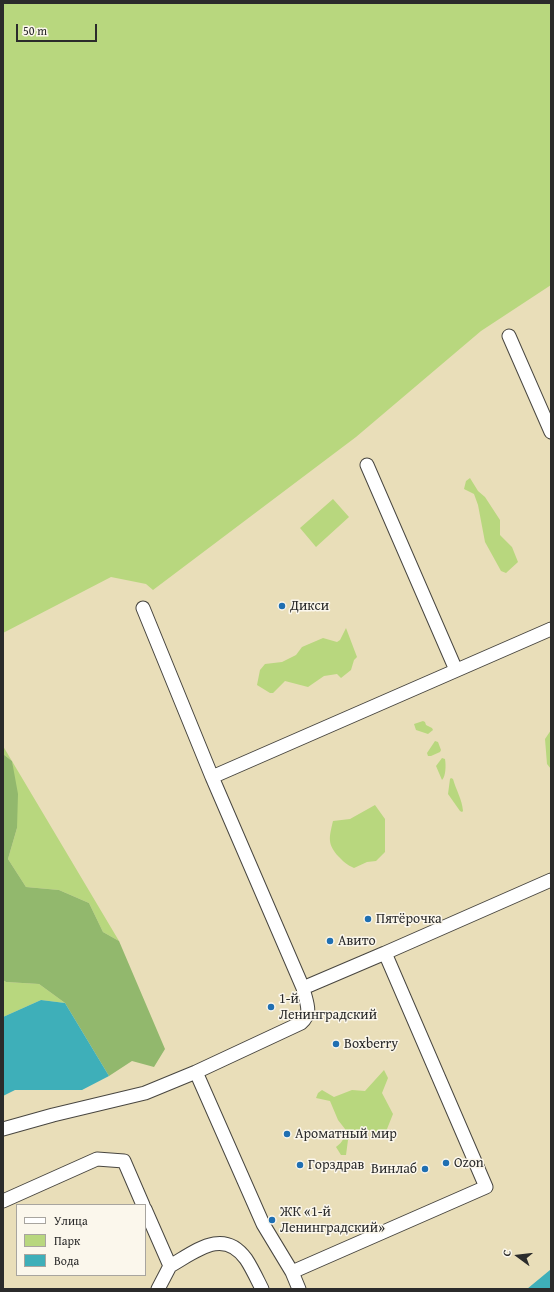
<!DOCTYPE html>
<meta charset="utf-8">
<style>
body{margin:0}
#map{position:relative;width:554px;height:1292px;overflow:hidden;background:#e9deb9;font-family:"Gentium Book Plus",serif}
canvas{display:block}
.frame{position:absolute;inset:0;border:4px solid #2b2b2b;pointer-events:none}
.legend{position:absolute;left:16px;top:1204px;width:130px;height:72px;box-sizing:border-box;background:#fbf7ec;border:1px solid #a8a59f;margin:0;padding:5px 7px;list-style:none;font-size:12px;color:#2b2b2b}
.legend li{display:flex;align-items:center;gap:8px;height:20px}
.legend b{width:20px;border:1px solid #a8a59f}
.north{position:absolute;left:498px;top:1236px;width:40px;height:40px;-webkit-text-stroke:3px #fbf7ec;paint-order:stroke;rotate:285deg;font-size:11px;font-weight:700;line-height:16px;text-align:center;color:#2b2b2b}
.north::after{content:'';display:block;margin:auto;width:14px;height:18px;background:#2b2b2b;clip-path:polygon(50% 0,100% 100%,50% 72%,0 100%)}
.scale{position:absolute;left:16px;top:24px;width:81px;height:18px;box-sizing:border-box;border:2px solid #2b2b2b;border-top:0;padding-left:5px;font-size:12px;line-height:14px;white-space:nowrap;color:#2b2b2b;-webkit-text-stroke:3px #fbf7ec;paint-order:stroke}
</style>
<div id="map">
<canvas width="554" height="1292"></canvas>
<div class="frame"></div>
<ul class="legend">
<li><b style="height:5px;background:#fff"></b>Улица</li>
<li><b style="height:11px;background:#b8d77e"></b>Парк</li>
<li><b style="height:11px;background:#3eafb9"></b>Вода</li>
</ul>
<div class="north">С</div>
<div class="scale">50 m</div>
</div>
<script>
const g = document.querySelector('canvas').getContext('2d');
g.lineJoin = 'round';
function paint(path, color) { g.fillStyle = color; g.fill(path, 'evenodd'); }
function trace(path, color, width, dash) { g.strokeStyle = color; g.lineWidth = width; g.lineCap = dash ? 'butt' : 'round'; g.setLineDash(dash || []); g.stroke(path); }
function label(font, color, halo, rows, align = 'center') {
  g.font = font + ' "Gentium Book Plus",serif'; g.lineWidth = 3; g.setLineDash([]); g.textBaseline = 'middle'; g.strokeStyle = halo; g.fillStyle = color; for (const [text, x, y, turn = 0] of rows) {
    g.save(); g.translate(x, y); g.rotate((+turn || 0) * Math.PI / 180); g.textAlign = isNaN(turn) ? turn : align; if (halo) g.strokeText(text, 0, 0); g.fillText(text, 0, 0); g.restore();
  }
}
paint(new Path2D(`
 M3,3H551V285L481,331L356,437L153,590L146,584L111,577L3,633Z
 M470,478L478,491L485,497L500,520V535L512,547L518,562L506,573L501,571L485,542L478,505L474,494L464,489L466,481Z
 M333,499L349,517L316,547L300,528Z
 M346,628L357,657L354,660L351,670L341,678L337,674L324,676L308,687L285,681L273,693H270L257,685L260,670L265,664L282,662L296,655L302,647L323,638L337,642L340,640Z
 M423,721L425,722L426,725L432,728L433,730L428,734L416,730L414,724Z
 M551,730V769L547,764L545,739Z
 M435,741L438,742L441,750L440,752L431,756H428L427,753Z
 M3,746L119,941L103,932L89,903L59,890L26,887L8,859L17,828L12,761L3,754Z
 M442,758L445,759C446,765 446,776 442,780L436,766Z
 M451,778L453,779C456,790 462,799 463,811L462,812L460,811L448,794L450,779Z
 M375,805L385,819V852L376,861L367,862L354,868C347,865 344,862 339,857C327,844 329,838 333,821L350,819Z
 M3,980L6,982L39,984L65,1003L41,1000L3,1017Z
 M384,1070L388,1078L382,1093L393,1114L387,1129L391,1137L386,1139L370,1130L348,1140L346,1155H341L336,1147C343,1142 345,1137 345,1129L338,1120L330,1101L316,1098L318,1093L322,1090L334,1097L352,1090L365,1091Z`), '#b8d77e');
paint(new Path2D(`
 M3,754L12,761L18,794L17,828L8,859L26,887L59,890L89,903L103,932L119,941L165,1049L154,1067L132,1061L109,1076L65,1003L39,984L6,982L3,980Z`), '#92b86d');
paint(new Path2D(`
 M41,1000L65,1003L109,1076L82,1090H15L3,1096V1017Z
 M551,1269V1289H527L550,1270Z`), '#3eafb9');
const minor = new Path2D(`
 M509,336L551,432
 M367,465L456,670
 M143,608L212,777
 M385,953L551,880
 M196,1072L301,1023C313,1013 306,1002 303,988
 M3,1129L53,1115L145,1093L196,1072L263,1224L292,1272L299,1289
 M3,1201L97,1159L124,1161L143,1205
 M145,1209L170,1266L158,1289
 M170,1266C195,1252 223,1227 246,1259C252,1268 257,1279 262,1289
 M292,1272L486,1187L385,953L303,988L212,777L551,629`);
trace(minor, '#484640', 15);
trace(minor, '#fff', 13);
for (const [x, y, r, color] of [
 [282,606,4,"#1f6fb2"],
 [368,919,4,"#1f6fb2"],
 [330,941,4,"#1f6fb2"],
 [271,1007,4,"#1f6fb2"],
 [336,1044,4,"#1f6fb2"],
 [287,1134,4,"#1f6fb2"],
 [446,1163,4,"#1f6fb2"],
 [300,1165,4,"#1f6fb2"],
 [425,1169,4,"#1f6fb2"],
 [272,1220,4,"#1f6fb2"]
]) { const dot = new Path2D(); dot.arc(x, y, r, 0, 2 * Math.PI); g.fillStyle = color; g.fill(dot); trace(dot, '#fbf7ec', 1.5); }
label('14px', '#2b2b2b', '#fbf7ec', [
 ["Дикси",290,606],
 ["Пятёрочка",376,919],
 ["Авито",338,941],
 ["1-й",279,999],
 ["Ленинградский",279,1015],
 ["Boxberry",344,1044],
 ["Ароматный мир",295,1134],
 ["Ozon",454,1163],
 ["Горздрав",308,1165],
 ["Винлаб",417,1169,"right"],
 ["ЖК «1-й",280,1212],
 ["Ленинградский»",280,1228]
], 'left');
</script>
